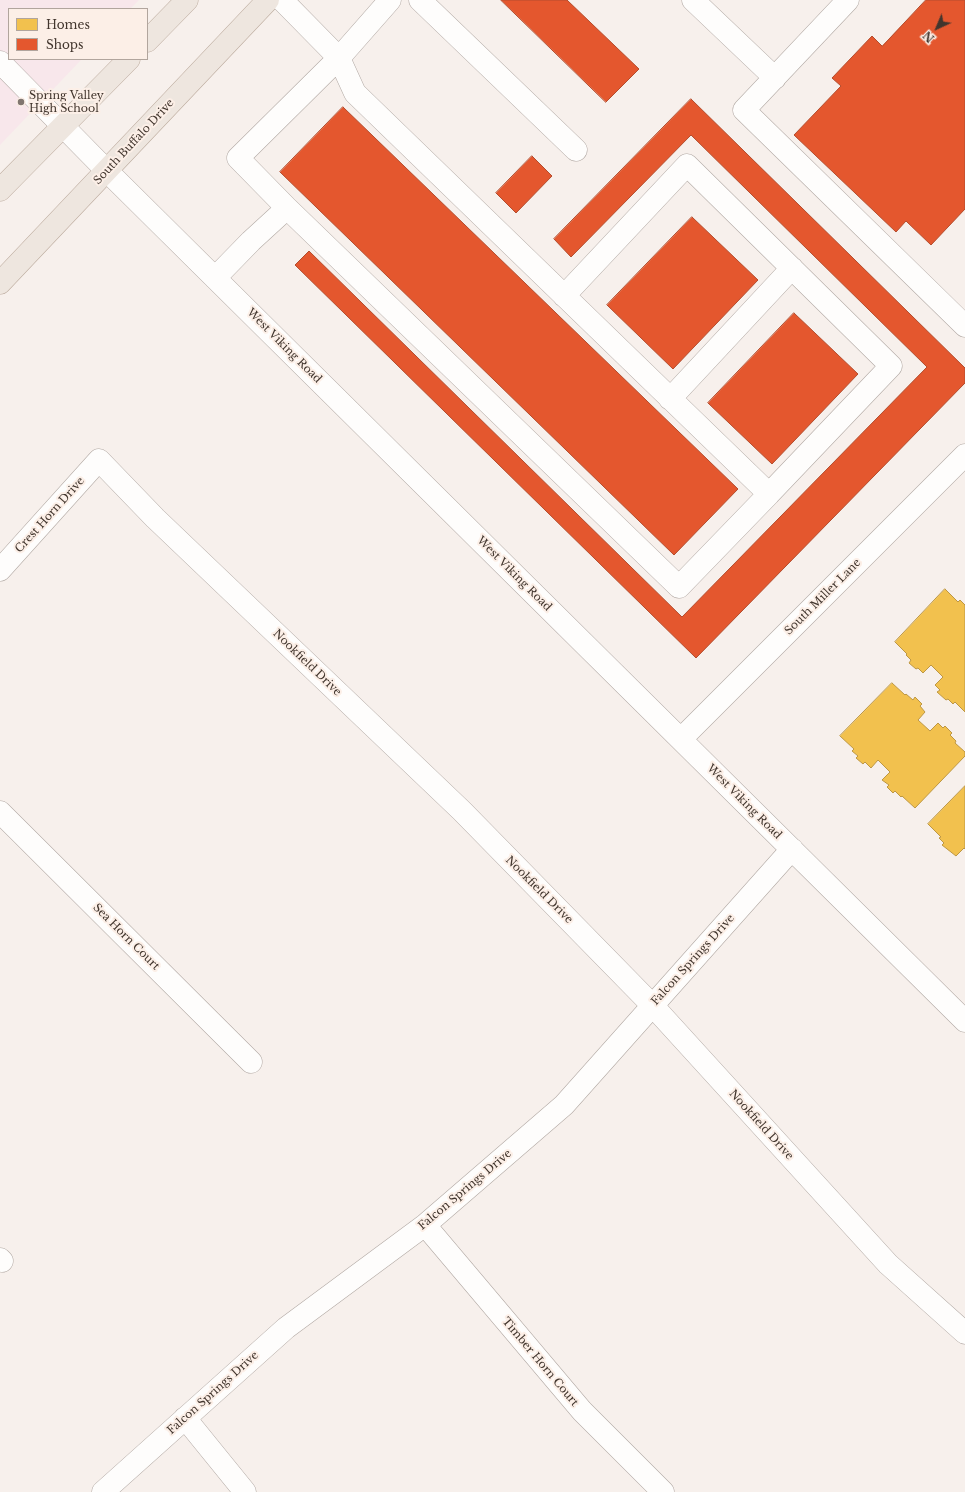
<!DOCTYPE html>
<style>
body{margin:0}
#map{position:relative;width:965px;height:1492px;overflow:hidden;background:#f7f0ec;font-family:"Libre Baskerville",serif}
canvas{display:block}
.legend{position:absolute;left:8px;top:8px;width:140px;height:52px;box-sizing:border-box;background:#fcefe7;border:1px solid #b1a59d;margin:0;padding:5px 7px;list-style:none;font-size:12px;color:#41352d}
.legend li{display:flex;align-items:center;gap:8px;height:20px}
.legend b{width:20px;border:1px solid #b1a59d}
.north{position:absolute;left:917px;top:8px;width:40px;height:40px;-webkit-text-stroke:3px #fcefe7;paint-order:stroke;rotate:224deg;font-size:11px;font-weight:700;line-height:16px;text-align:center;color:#41352d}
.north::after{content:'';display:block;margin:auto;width:14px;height:18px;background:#41352d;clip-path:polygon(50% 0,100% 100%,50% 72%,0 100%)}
</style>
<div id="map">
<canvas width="965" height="1492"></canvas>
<ul class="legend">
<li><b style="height:11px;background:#f2c14e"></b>Homes</li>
<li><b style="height:11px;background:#e4572e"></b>Shops</li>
</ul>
<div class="north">N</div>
</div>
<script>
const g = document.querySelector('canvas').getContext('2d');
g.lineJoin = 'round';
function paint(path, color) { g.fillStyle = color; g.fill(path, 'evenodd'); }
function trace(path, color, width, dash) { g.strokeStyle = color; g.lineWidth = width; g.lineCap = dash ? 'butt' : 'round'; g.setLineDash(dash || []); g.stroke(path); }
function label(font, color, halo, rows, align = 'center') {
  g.font = font + ' "Libre Baskerville",serif'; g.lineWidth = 4; g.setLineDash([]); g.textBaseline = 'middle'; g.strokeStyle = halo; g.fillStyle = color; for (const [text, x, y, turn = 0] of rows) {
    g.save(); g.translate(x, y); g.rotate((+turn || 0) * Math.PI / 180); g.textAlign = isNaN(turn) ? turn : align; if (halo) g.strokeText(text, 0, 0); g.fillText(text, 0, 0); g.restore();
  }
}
paint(new Path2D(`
 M0,0H139L130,9H9V59H82L0,145Z`), '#f8e7eb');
const homes = new Path2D(`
 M945,589L958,602L960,600L965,605V712L955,702L953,704L948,699L946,700L937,692L940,690L935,685L943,677L931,665L923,673L918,668L916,669L909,663L911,660L906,655L907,654L895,642Z
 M892,683L905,695L906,694L913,700L915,697L922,704L920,706L925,712L918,720L930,731L938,723L943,728L945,726L952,733L950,735L956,741L955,743L965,752V756L915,808L902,796L901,797L895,791L893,793L887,787L889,785L882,780L890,772L878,760L871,768L865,762L863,764L856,758L858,756L852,751L854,749L840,736Z
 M965,786V849L964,848L956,856L942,845L944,843L939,838L941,837L928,824Z`);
paint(homes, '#f2c14e');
trace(homes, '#bd9744', 1);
const shops = new Path2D(`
 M501,0H567L639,69L606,102Z
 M926,0H965V209L931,245L906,221L896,232L794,135L841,86L832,78L872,36L882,46Z
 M691,99L965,368V383L696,658L295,265L309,251L682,617L927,367L691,135L571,257L554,239Z
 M343,107L738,489L674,555L280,172Z
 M532,156L552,176L516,213L496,193Z
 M692,217L758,280L673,369L607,305Z
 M794,313L858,374L772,464L708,403Z`);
paint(shops, '#e4572e');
trace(shops, '#b34d2e', 1);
const minor = new Path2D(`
 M420,0L576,150
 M693,0L775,78
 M848,0L744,110L965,326
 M0,62L107,171L965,1021
 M287,208L679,587L769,494L355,93L339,58L390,0
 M215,278L251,241L287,208L238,158L339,58L282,0
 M564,296L687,165L891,366L769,494
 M670,399L792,268
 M0,570L99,460L155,518L462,811L653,1006L888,1264L965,1333
 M681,739L965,455
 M0,812L251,1062
 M425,1225L582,1411L663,1492
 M0,1259L2,1261
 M185,1418L245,1492
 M103,1492L286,1328L425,1225L564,1105L792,849`);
const major = new Path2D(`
 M147,41L187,0
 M0,190L129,59
 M0,283L268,0`);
trace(minor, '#b1a8a3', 23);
trace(major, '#bbaa9d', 23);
trace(minor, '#fefdfc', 22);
trace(major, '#eee6df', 22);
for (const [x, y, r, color] of [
 [21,102,4,"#817670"]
]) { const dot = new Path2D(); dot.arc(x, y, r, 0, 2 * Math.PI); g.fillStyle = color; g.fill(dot); trace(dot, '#fcefe7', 1.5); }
label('11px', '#41352d', '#fcefe7', [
 ["Spring Valley",29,96],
 ["High School",29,109]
], 'left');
label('11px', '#41352d', '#fcefe7', [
 ["South Buffalo Drive",134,142,-47],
 ["West Viking Road",284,346,45],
 ["Crest Horn Drive",50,515,-48],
 ["West Viking Road",514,574,45],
 ["South Miller Lane",823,597,-45],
 ["Nookfield Drive",307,663,44],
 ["West Viking Road",744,802,45],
 ["Nookfield Drive",539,890,45],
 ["Sea Horn Court",126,937,45],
 ["Falcon Springs Drive",693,960,-48],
 ["Nookfield Drive",761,1125,48],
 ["Falcon Springs Drive",465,1190,-40],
 ["Timber Horn Court",540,1362,50],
 ["Falcon Springs Drive",213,1393,-42]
]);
</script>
